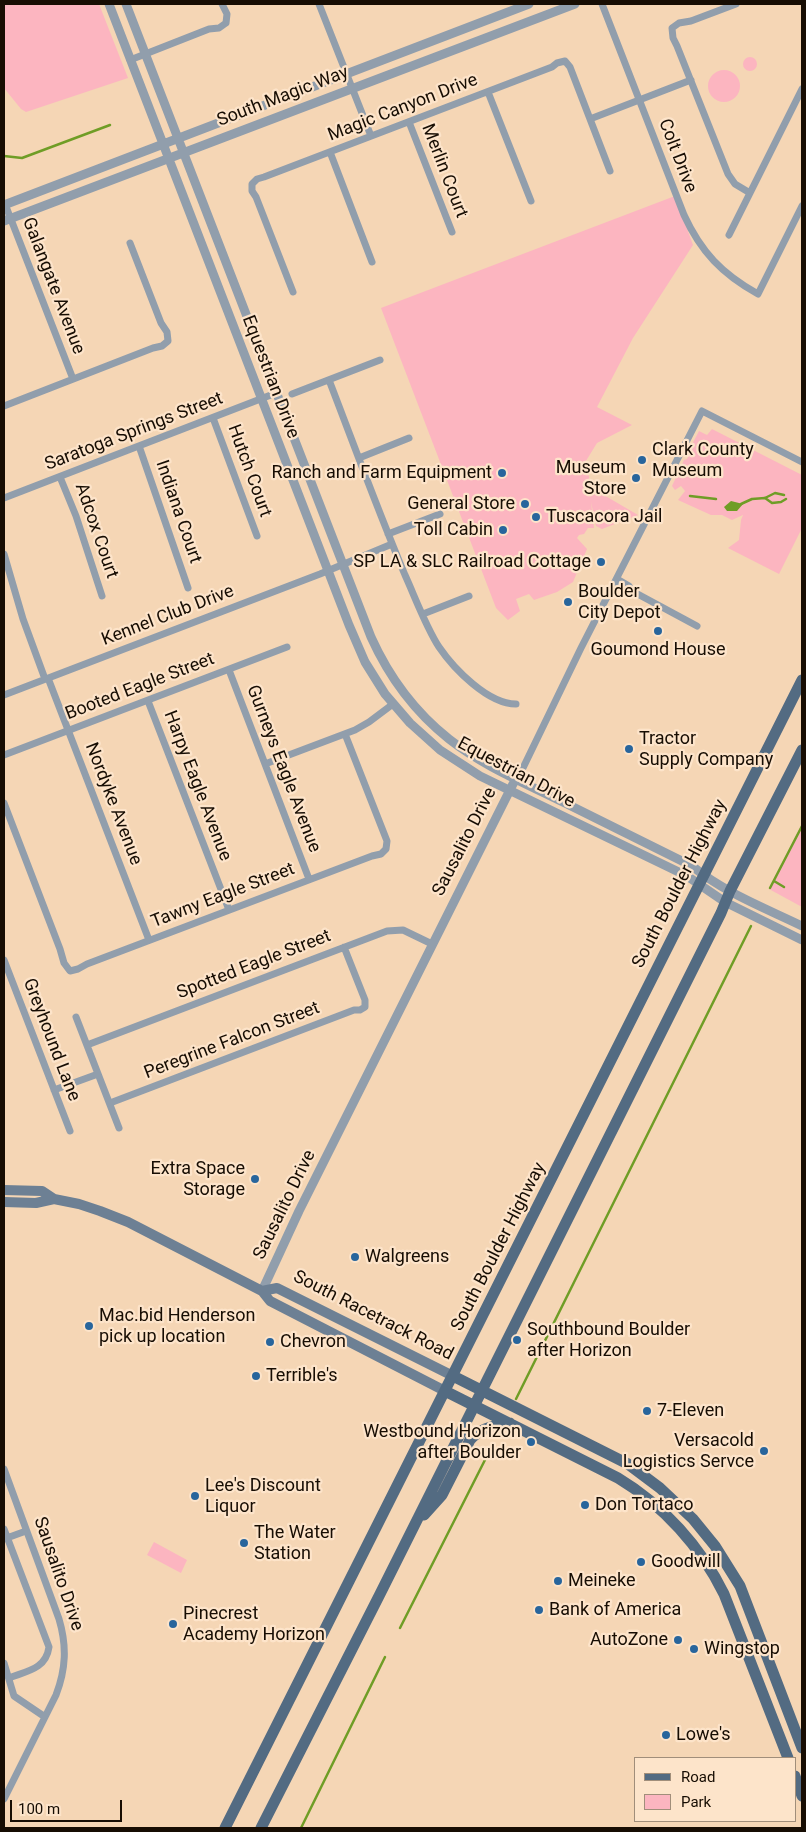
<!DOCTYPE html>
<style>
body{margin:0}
#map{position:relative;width:806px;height:1832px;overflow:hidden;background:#f5d6b5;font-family:Roboto,sans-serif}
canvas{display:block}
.frame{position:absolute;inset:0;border:5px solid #170d03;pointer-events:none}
.legend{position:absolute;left:634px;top:1757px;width:162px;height:65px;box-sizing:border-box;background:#fde4ca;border:1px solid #a18e7a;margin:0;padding:6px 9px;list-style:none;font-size:15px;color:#170d03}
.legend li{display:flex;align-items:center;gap:10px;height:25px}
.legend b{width:25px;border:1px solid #a18e7a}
.scale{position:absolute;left:10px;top:1800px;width:112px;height:22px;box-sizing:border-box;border:2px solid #170d03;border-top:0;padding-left:6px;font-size:15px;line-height:18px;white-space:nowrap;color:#170d03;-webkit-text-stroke:4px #fde4ca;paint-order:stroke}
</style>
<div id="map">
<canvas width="806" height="1832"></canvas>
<div class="frame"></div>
<ul class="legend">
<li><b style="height:6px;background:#536b82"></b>Road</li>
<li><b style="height:14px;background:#fcb5c0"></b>Park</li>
</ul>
<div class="scale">100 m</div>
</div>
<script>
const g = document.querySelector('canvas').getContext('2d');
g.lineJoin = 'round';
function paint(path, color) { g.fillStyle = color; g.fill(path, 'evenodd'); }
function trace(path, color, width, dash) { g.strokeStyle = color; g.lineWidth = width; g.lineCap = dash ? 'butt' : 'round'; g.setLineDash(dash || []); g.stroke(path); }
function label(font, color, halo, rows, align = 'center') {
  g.font = font + ' Roboto,sans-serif'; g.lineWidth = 4.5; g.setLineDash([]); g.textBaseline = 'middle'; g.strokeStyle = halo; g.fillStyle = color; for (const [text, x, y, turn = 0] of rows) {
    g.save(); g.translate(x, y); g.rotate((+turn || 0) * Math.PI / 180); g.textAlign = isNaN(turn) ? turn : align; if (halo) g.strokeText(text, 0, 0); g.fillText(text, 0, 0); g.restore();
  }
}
paint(new Path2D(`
 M4,4H99L128,78L26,112L21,109L4,88Z
 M743 64a7 7 0 1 1 14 0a7 7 0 1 1-14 0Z
 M708 86a16 16 0 1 1 32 0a16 16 0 1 1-32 0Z
 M675,196L693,245L633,338L597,407L632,425L597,443L581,469L589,476L590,494L597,491L638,515L602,529L596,526L591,502L594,528H588L584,534L579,535L577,538L587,549L573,582L557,592L534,600L529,594L516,599L520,611L508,620L496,608L381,308Z
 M712,429L802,475V528L779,574L728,548L739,540L741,520L743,515L732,520L722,515H711L678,500L685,491L681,486L675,490L672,486L684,460L687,459L691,451L689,450L699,431L707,435Z
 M802,824V907L769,889Z
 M154,1542L187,1560L181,1573L147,1555Z`), '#fcb5c0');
paint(new Path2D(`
 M731,501L743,504L737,511H727L724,507Z`), '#6f9d26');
trace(new Path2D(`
 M4,156L22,158L110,125
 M690,496L716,499
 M765,498L772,503L781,502L786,499
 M741,504L752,499L765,498L775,493L784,495
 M774,881L784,887
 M770,888L802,826
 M516,1399L751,926
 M400,1628L490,1450
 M301,1828L385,1657`), '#6f9d26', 2.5);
trace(new Path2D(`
 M319,4L371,136
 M602,4L684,215C701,252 722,274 758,294L802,206
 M736,4L691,21L679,23L672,28L673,38L677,46L728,174L735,184L750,193
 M130,60L209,29L219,28L226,23L227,14L222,4
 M488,92L531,201
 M590,119L691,80
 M409,122L452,232
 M330,152L372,262
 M5,204L73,379
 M729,235L802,89
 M293,292L256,197L252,191V184L257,179L264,177L552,67L557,63L565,61L570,67L610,171
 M329,380C354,445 378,511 405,575C415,597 426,627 439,647C454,669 488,704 516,704
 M292,394L380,360
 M4,406L153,348L162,346L168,341L167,332L161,323L130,243
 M213,418L257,536
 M139,446L188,588
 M359,458L409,438
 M60,477L76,516L102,596
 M4,498L276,393
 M388,534L440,514
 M4,554L23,619L45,679
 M617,579L629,586L632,591
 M614,584L626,591H632L697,626
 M423,614L469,596
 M229,670L309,879
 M48,678L149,940
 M4,695L320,574L392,544
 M148,701L229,910
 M4,755L287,647
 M265,764L355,730L369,722L393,704
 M516,778L522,770L581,648L702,411L802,462
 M4,803L60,949L64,963L70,971L78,969L87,964L372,856L381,854L386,849L387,841L345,734
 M4,960L70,1131
 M76,1017L119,1128
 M87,1045L387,931L403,930L432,944
 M54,1090L98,1074
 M110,1103L354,1010H360L365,1007V1000L344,947
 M4,1469L59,1619C67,1646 66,1669 56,1695L4,1799
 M4,1529L49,1647C46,1669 27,1671 9,1678
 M4,1539L26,1531
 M4,1663L14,1696L45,1717`), '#919eac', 7);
trace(new Path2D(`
 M109,4L349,625L365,662L385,694L410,723L440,750L480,776L687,876L725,902L802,940
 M126,4L371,637C389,677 415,712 449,739C483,766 525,783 563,802C606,823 649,845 692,866C725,893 765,908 802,926
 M4,205L529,4
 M4,221L575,4
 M262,1291L299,1211L516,778`), '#919eac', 9);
trace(new Path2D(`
 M4,1190L42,1191L54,1199L79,1204L100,1211L128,1222L262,1291L270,1301L445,1391
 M4,1202L36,1203L54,1199
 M262,1291L277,1288L453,1376`), '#6d8094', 10);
trace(new Path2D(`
 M453,1376L628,1464L660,1488L693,1519L715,1546L740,1586L802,1748
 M445,1391L618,1478C663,1505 701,1547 724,1594L788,1758
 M424,1515L442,1495L470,1440C481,1427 494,1426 510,1423
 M795,1776L802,1796
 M225,1828L802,680
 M261,1828L379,1596L721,913L730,891L802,750`), '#536b82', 11);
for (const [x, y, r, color] of [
 [642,460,5,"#28659c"],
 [502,473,5,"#28659c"],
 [636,478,5,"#28659c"],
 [525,504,5,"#28659c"],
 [536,517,5,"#28659c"],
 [503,530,5,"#28659c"],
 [601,562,5,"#28659c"],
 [568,602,5,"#28659c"],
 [658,631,5,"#28659c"],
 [629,749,5,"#28659c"],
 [255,1179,5,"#28659c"],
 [355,1257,5,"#28659c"],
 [89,1326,5,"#28659c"],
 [517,1340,5,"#28659c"],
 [270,1342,5,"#28659c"],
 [256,1376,5,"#28659c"],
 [647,1411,5,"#28659c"],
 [531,1442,5,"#28659c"],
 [764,1451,5,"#28659c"],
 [195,1496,5,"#28659c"],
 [585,1505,5,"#28659c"],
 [244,1543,5,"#28659c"],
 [641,1562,5,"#28659c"],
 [558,1581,5,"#28659c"],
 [539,1610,5,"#28659c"],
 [173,1624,5,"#28659c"],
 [678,1640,5,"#28659c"],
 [694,1649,5,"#28659c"],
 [666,1735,5,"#28659c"]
]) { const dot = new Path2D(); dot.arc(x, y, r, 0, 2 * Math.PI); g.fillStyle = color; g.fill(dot); trace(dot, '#fde4ca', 2); }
label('18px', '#170d03', '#fde4ca', [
 ["South Magic Way",283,97,-21],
 ["Magic Canyon Drive",403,108,-21],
 ["Colt Drive",677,156,69],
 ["Merlin Court",444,171,69],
 ["Galangate Avenue",53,286,69],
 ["Equestrian Drive",270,377,69],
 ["Saratoga Springs Street",134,432,-21],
 ["Hutch Court",249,471,70],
 ["Indiana Court",178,512,71],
 ["Adcox Court",96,531,71],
 ["Kennel Club Drive",168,616,-21],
 ["Booted Eagle Street",140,687,-21],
 ["Gurneys Eagle Avenue",283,769,69],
 ["Equestrian Drive",516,773,28],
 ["Harpy Eagle Avenue",197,786,69],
 ["Nordyke Avenue",113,804,69],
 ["Sausalito Drive",465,842,-63],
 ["South Boulder Highway",680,884,-63],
 ["Tawny Eagle Street",223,896,-21],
 ["Spotted Eagle Street",254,965,-21],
 ["Greyhound Lane",51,1040,69],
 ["Peregrine Falcon Street",232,1041,-21],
 ["Sausalito Drive",285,1205,-64],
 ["South Boulder Highway",499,1247,-63],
 ["South Racetrack Road",373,1316,27],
 ["Sausalito Drive",58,1574,71]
]);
label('18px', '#170d03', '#fde4ca', [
 ["Clark County",652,450],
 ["Museum",652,471],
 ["Museum",626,468,"right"],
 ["Store",626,489,"right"],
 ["Ranch and Farm Equipment",492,473,"right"],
 ["General Store",515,504,"right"],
 ["Tuscacora Jail",546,517],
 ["Toll Cabin",493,530,"right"],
 ["SP LA & SLC Railroad Cottage",591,562,"right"],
 ["Boulder",578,592],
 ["City Depot",578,613],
 ["Goumond House",658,650,"center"],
 ["Tractor",639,739],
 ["Supply Company",639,760],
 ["Extra Space",245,1169,"right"],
 ["Storage",245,1190,"right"],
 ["Walgreens",365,1257],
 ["Mac.bid Henderson",99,1316],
 ["pick up location",99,1337],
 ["Southbound Boulder",527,1330],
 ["after Horizon",527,1351],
 ["Chevron",280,1342],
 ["Terrible's",266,1376],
 ["7-Eleven",657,1411],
 ["Westbound Horizon",521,1432,"right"],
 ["after Boulder",521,1453,"right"],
 ["Versacold",754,1441,"right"],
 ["Logistics Servce",754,1462,"right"],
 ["Lee's Discount",205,1486],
 ["Liquor",205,1507],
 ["Don Tortaco",595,1505],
 ["The Water",254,1533],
 ["Station",254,1554],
 ["Goodwill",651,1562],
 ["Meineke",568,1581],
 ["Bank of America",549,1610],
 ["Pinecrest",183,1614],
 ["Academy Horizon",183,1635],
 ["AutoZone",668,1640,"right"],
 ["Wingstop",704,1649],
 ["Lowe's",676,1735]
], 'left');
</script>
